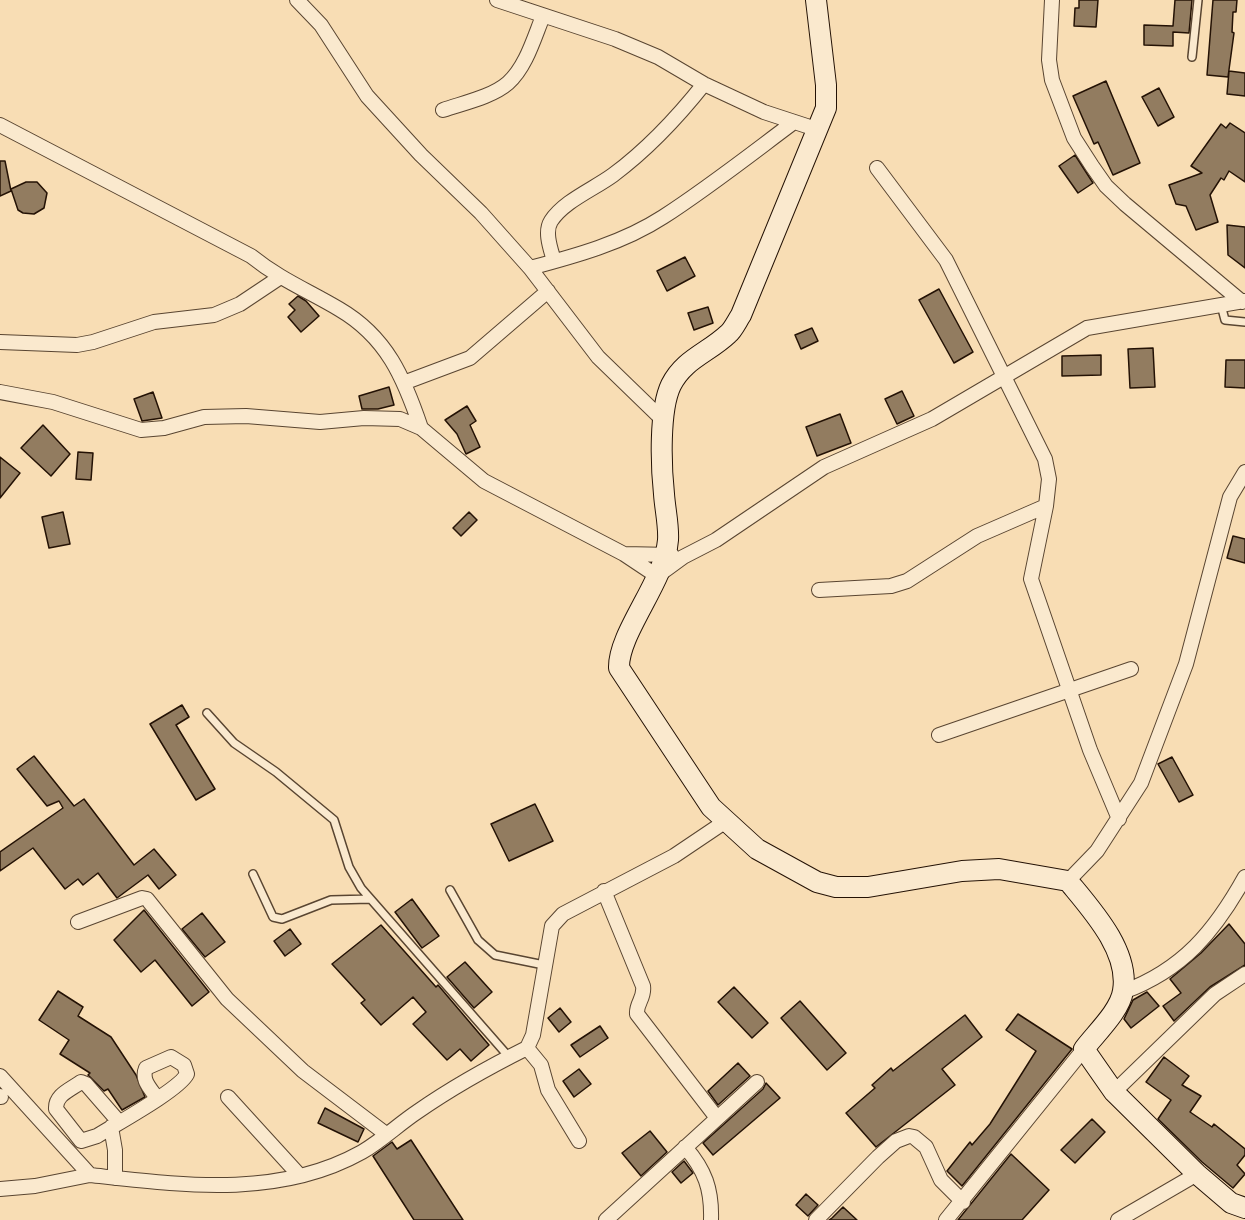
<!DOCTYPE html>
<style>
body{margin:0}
canvas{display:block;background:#f8ddb4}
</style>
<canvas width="1245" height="1220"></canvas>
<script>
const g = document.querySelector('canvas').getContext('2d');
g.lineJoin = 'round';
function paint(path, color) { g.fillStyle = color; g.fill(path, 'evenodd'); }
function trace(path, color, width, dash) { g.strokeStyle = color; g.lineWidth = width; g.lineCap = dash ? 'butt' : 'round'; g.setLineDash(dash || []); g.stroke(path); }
const building = new Path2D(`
 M1079,0H1098L1096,27L1074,26L1075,8H1079Z
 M1175,0H1192L1189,33L1173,32V46L1144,45V25L1173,26Z
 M1213,0H1237L1236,12H1233L1232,32L1234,33L1228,77L1207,75Z
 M1229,71L1245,73V96L1227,94Z
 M1106,81L1140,163L1113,175L1098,142L1094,144L1073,96Z
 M1159,88L1174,117L1158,126L1142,97Z
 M1230,123L1245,133V182L1229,171L1224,180L1221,178L1210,195L1218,222L1196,230L1186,206L1176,204L1169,185L1202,173L1191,166L1221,124L1226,128Z
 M1075,155L1093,183L1078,193L1059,166Z
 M0,161H5L11,191L0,196Z
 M26,182H37L47,193L44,208L34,214L23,213L18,210L11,189Z
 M1227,225L1245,227V268L1228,255Z
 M685,257L695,276L667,291L657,271Z
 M939,289L973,352L954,363L919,300Z
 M298,296L306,301L319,316L301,332L288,317L295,310L289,304Z
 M708,307L713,323L694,330L688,313Z
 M812,328L818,341L801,349L795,335Z
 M1153,348L1155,387L1130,388L1128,349Z
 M1101,355V375L1062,376V356Z
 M1226,360H1245V388L1225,387Z
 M389,387L394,405L378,409H362L359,396Z
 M902,391L914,416L897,424L885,399Z
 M153,392L162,418L142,421L134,399Z
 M467,406L476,421L470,425L480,447L466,454L457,434L445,420Z
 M840,414L851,443L817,456L806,427Z
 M43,425L70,454L51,476L21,448Z
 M78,452L93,453L91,480L76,479Z
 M0,457L20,473L0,498Z
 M63,512L70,544L49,548L42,517Z
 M469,512L477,520L461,536L453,528Z
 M1233,536L1245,539V563L1227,558Z
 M182,705L189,717L176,725L215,789L196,800L150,724Z
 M34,756L74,806L84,799L134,865L154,849L176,875L159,889L148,875L117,898L98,873L83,885L78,879L65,889L33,848L0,871V852L63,808L59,801L47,806L17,769Z
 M1172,757L1193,795L1179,802L1158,764Z
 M535,804L553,841L509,861L491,824Z
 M412,899L439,936L422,948L395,912Z
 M144,910L209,992L192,1006L155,960L141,972L114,940Z
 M202,913L225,942L205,957L182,929Z
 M1229,924L1245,944V965L1210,987L1174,1021L1163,1006L1181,993L1170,979L1201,953Z
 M381,925L436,987L438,985L489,1045L471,1061L460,1049L447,1060L413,1024L426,1012L413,997L381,1025L361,1003L365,1000L332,964Z
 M290,929L301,944L285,956L274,941Z
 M465,962L492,992L474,1008L447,977Z
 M734,987L768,1023L752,1038L718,1002Z
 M58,991L83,1007L78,1016L111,1037L136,1075L145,1097L122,1110L108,1089L104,1091L88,1075L90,1073L60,1054L69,1040L39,1020Z
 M1147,992L1159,1006L1131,1028L1124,1019L1133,1000Z
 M800,1001L846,1053L827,1070L781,1018Z
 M560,1008L571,1022L559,1032L548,1018Z
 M1018,1014L1072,1049L962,1186L947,1171L970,1142L972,1145L990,1124L1036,1051L1006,1030Z
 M965,1015L982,1037L942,1069L955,1085L876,1147L846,1113L875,1088L872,1085L891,1068L893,1071Z
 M600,1026L608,1038L580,1057L571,1045Z
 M1164,1057L1189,1076L1182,1085L1201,1096L1190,1112L1212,1127L1214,1124L1245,1149V1155L1237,1165L1245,1174L1233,1188L1202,1162L1158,1119L1171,1100L1146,1082Z
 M738,1063L750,1076L718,1105L708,1091Z
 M579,1069L591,1084L574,1097L563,1081Z
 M766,1083L780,1098L713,1155L703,1143L763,1089Z
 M325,1108L364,1129L358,1142L318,1123Z
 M1092,1119L1105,1132L1075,1163L1061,1150Z
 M650,1131L667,1152L641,1176L622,1153Z
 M411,1140L463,1220H414L373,1156L392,1142L397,1149Z
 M1011,1154L1049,1190L1022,1220H958Z
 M684,1161L693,1173L681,1183L672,1172Z
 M806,1194L818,1205L808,1216L796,1205Z
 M843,1207L857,1220H829L832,1218Z`);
paint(building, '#927c60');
trace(building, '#241205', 1.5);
const lane = new Path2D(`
 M1192,57L1198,0
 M1221,305L1225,320L1245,322
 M207,713L234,743L276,772L334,820L349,867L361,888L509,1057
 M253,874L273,917L282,919L331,900L370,899
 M450,890L478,940L495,955L544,965`);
const street = new Path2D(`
 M297,0L321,25L367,96L421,155L481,213L530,268L598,357L663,420
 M497,0L615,39L658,57L704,84L764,112L819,130
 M1052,0L1049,60L1052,80L1074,138L1092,166L1106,186L1125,204L1242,302
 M443,110C463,103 492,97 508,83C526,67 534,38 543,16
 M0,125L251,256C281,280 307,290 339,309C387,337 404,378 421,428
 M877,168L946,260L1045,459L1049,479L1046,506L1031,579L1090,750L1119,819
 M554,261C551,250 544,232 551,221C564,201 594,189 613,175C648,149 677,118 704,84
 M530,268C575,256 623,243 663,217C708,188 751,154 794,122
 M0,342L77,345L93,342L154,322L214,315L240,304L279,278
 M406,382L470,358L548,291
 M0,392L53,402L141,430L164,428L204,417L246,416L320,422L364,418L400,419L421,428L484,481L624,554L657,576L683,557L716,540L824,467L932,419L1087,328L1245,301
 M624,554L672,555
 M819,590L891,586L907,581L977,536L1046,506
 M939,735L1131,669
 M1068,881L1097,851L1141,783L1186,664L1230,497L1245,472
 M604,891L643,986C645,998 636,1003 637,1014L717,1118
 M78,922L142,898L147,899L227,999L303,1071L386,1134
 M1123,992C1183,970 1215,931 1245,877
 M527,1048L541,1065L548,1090L579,1141
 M0,1076L90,1175C181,1185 278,1199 362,1152C381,1141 399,1124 417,1112C450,1089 491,1066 527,1048L533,1035L552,926L563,914L674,856L726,821
 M1114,1092L1215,994L1245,974
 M0,1096L1,1097
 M228,1097L300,1176
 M119,1122L86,1084L81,1082C70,1090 55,1095 56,1109L81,1141L97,1136C116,1124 179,1090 187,1074L184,1065L171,1057L146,1068C141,1080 150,1088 157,1098
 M111,1127L115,1150V1178
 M685,1147C705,1170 712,1189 711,1220
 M0,1189L35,1186L90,1175
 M606,1220L757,1082
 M816,1220L878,1157L896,1141L909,1136L914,1137L926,1147L941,1180L963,1202
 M946,1220L1084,1049
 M1118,1220L1197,1174`);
const secondary = new Path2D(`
 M816,0L826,85V108L741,315C737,321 733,330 728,334C708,353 684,359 671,385C659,410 661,466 664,494C665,509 669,526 668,540C665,581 618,633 619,668L711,807L757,849L817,882L836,887H868L962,871L999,869L1068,881C1091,909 1130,951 1123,991C1120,1011 1096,1033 1084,1049L1114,1092L1197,1174L1231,1203L1245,1208`);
trace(lane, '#594531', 10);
trace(street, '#594531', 16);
trace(secondary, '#241205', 22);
trace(lane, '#fae9ce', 7);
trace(street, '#fae9ce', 14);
trace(secondary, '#fae9ce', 20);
</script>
